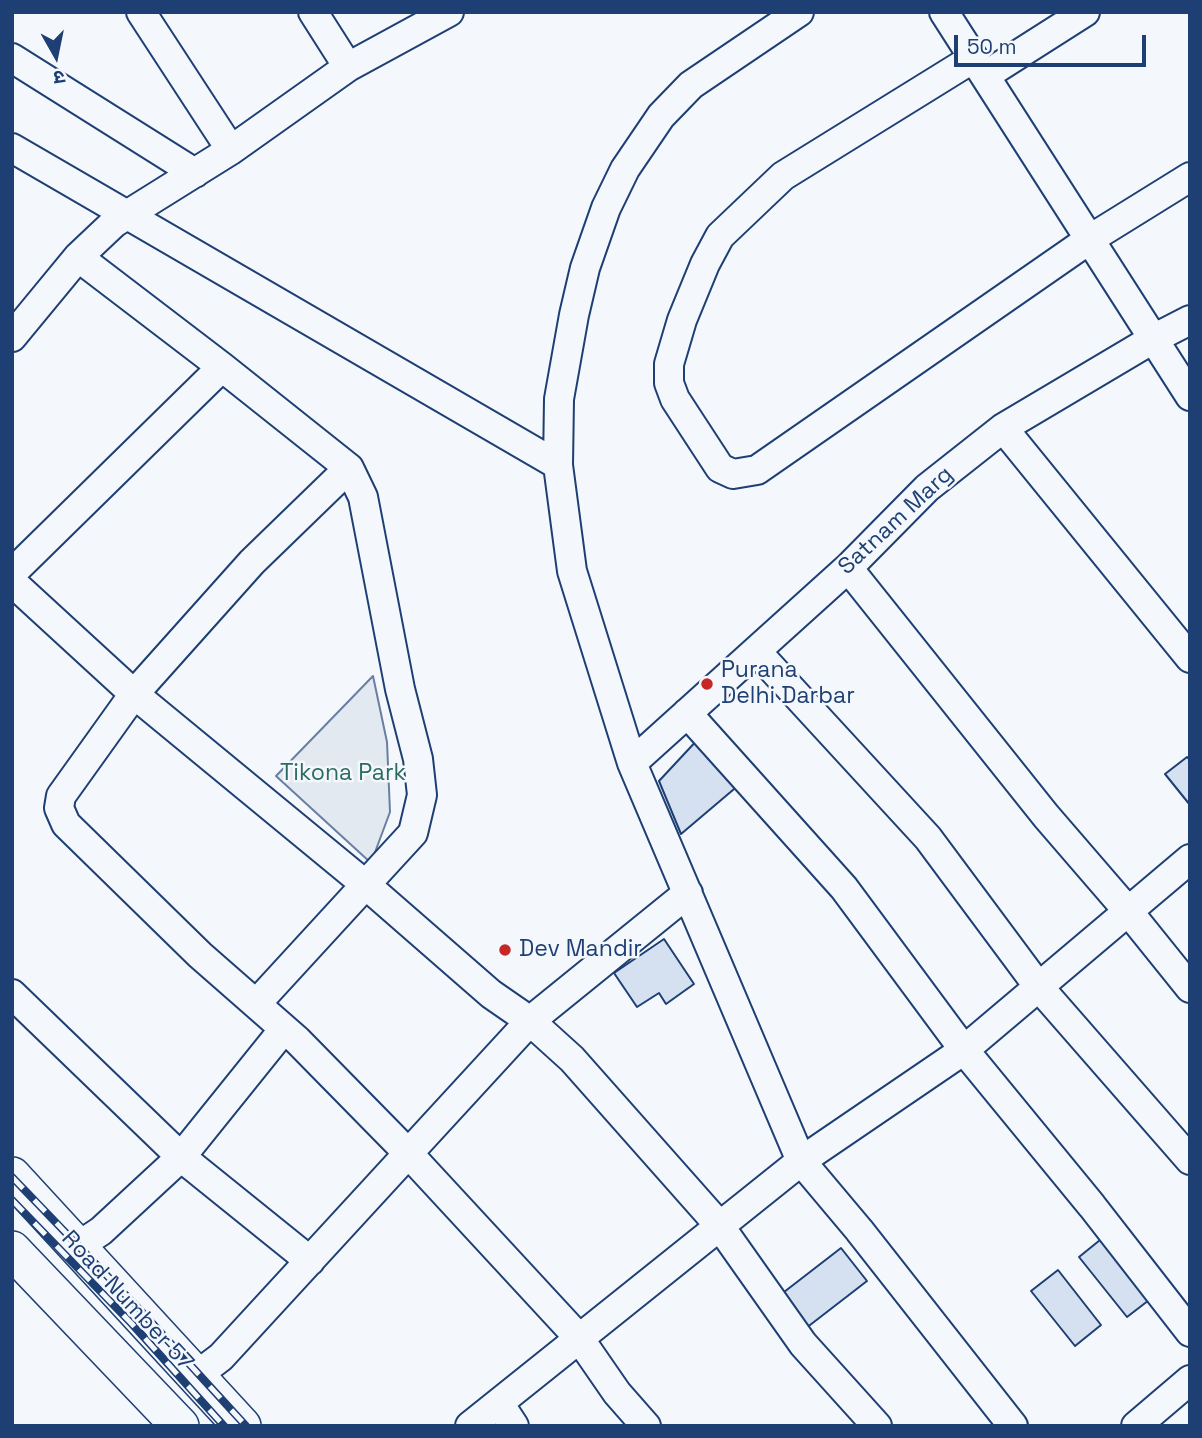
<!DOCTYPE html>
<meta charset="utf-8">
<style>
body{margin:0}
#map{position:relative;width:1202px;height:1438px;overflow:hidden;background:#f4f7fb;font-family:"Space Grotesk","Noto Sans Devanagari",sans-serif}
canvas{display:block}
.frame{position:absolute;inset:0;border:14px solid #1d3f73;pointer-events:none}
.north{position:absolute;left:21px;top:21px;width:70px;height:70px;-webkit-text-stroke:5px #f4f7fb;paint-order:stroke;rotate:171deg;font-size:19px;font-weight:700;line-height:28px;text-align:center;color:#1d3f73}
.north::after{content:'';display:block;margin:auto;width:24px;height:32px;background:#1d3f73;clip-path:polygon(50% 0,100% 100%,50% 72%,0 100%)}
.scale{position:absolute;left:954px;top:35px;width:192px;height:32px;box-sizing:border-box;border:4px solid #1d3f73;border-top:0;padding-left:9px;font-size:21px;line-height:24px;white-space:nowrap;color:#1d3f73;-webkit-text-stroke:5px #f4f7fb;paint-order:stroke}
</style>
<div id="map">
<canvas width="1202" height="1438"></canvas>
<div class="frame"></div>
<div class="north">उ</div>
<div class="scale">50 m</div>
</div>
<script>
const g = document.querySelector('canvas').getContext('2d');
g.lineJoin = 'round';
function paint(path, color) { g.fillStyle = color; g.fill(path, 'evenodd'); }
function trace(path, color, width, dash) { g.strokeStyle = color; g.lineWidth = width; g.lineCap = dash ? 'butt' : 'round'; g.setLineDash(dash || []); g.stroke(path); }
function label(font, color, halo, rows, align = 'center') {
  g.font = font + ' "Space Grotesk",sans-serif'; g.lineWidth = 5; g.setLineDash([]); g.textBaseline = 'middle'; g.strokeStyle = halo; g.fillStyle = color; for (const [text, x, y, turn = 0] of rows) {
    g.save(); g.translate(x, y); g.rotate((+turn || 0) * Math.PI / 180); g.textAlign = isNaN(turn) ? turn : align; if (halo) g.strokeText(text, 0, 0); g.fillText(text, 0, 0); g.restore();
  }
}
const green = new Path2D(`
 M373,676L387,742L390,812L371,863L276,776Z`);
paint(green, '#e3e9f0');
trace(green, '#687fa3', 2);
const building = new Path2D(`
 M700,737L740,784L681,834L659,781Z
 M1187,757L1190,760V805L1165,774Z
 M664,939L694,984L666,1004L659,993L637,1007L614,973Z
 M1105,1236L1153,1297L1127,1317L1079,1257Z
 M841,1248L867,1281L801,1332L775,1299Z
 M1058,1270L1101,1325L1075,1346L1031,1291Z`);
paint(building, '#d5e0f0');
trace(building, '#1d3f73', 2);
const minor = new Path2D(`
 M141,12L231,150
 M313,12L348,67
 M799,12L691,85L661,116L625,169L606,208L585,268L574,315L559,399L558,465L572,571L632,763L801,1161L859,1230L1013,1426
 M944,12L1190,396
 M12,58L195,173
 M972,59L783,176L720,236L705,264L682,320L669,364V383L675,399L720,468L733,474L757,470L1090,239L1190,177
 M986,75L1085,12
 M12,148L558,465
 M78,257L222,367L349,468L363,497L400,689L418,759L422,795L413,833L256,1004
 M12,337L78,257L114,223L231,150L348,67L449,12
 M1003,428L1190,658
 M349,468L252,562L134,694L61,796L59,808L66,824L200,955L297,1040L407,1152L579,1338L617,1393L646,1426
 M848,568L1046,816L1128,911L1190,988
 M12,573L222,367
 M12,582L134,694L366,885L491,994L530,1021L572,1059L719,1225L803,1344L877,1426
 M756,651L928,838L1038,986L1190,1160
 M687,713L844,888L964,1050L1092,1206L1190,1332
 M632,763L848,568L927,488L1003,428L1153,339L1190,320
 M12,994L181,1157L310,1261
 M77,1247L101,1231L181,1157L284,1029
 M196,1376L221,1357L530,1021L688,893
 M499,1403L514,1426
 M470,1426L801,1161L964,1050L1190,859
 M1136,1426L1190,1380`);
const major = new Path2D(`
 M12,1176L242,1426
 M12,1250L180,1426`);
trace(minor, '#1d3f73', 32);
trace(major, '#1d3f73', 40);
trace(minor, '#f4f7fb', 28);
trace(major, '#f4f7fb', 37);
const rail = new Path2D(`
 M12,1177L141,1311L246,1426
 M12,1200L132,1324L224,1426`);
trace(rail, '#1d3f73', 8);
trace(rail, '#f4f7fb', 5, [16]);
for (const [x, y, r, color] of [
 [707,684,7,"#c62828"],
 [505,950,7,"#c62828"]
]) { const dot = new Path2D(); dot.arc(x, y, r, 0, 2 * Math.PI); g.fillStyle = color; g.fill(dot); trace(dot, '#f4f7fb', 2.5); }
label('23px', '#1d3f73', '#f4f7fb', [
 ["Satnam Marg",896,521,-43],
 ["Road Number 57",127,1301,47]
]);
label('23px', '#1d3f73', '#f4f7fb', [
 ["Purana",721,671],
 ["Delhi Darbar",721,697],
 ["Dev Mandir",519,950]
], 'left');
label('23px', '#2c6c60', '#f4f7fb', [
 ["Tikona Park",343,774]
]);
</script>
